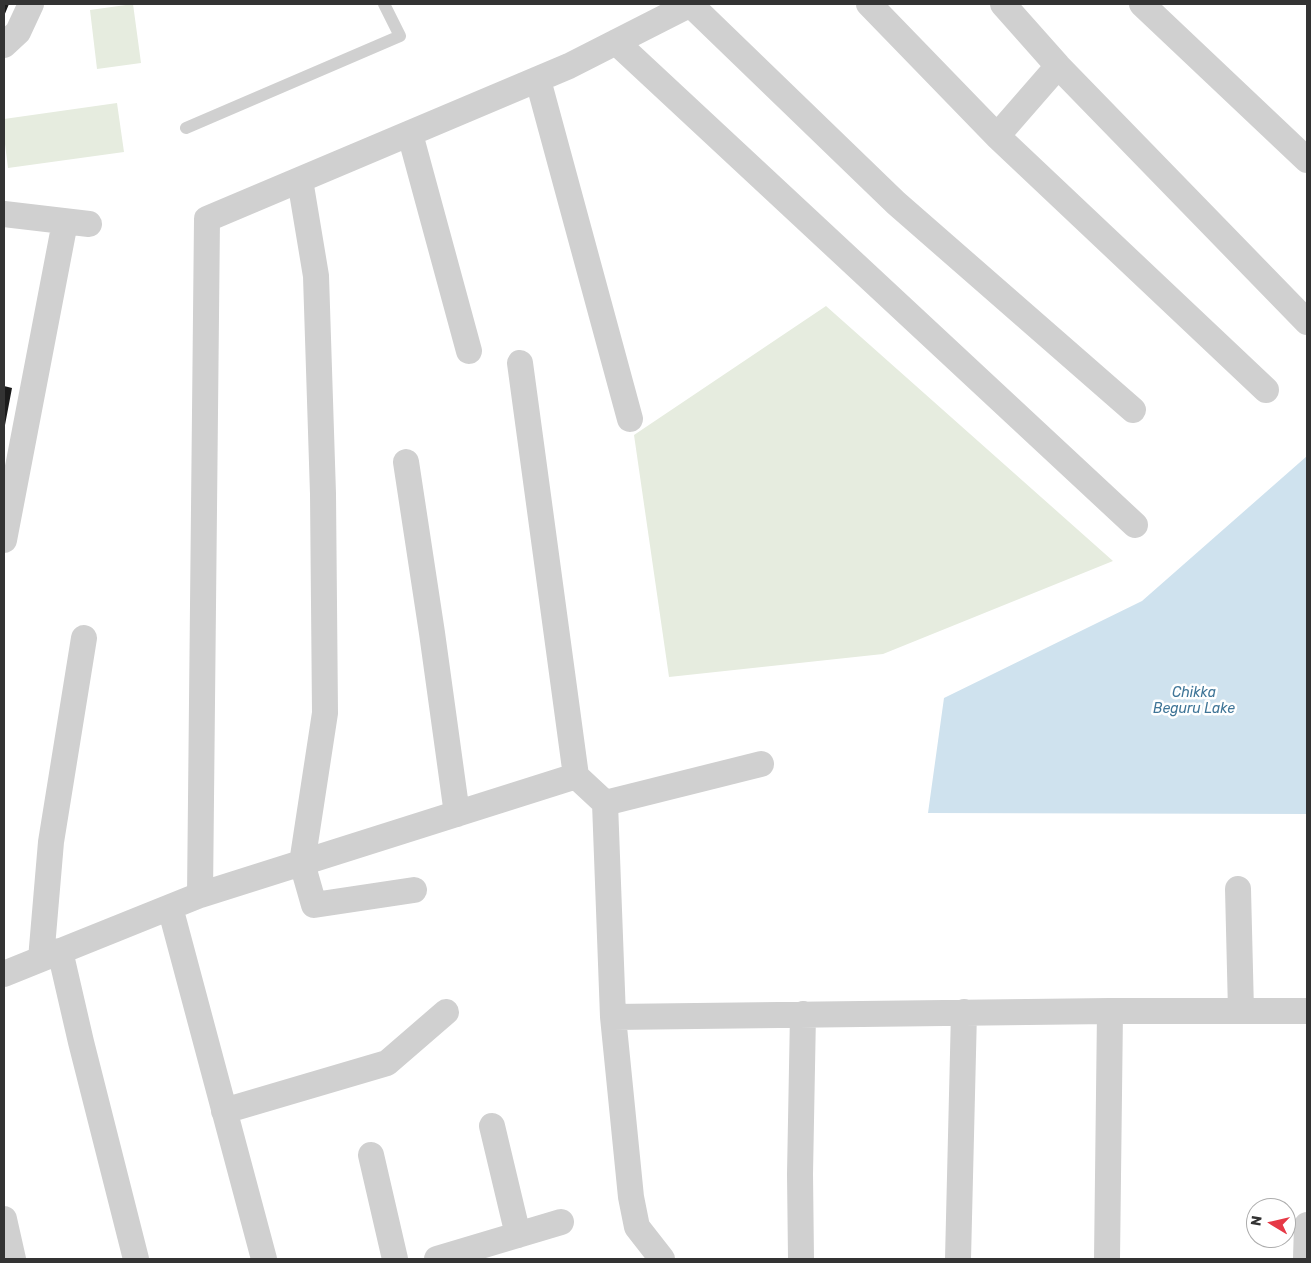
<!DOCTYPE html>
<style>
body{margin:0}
#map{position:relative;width:1311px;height:1263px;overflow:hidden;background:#fff;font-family:Rubik,sans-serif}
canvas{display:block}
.frame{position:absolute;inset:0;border:5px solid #333;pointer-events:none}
.north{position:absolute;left:1246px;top:1198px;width:50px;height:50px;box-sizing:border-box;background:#fff;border:1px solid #adadad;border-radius:50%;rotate:279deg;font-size:14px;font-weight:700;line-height:20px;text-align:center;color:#333}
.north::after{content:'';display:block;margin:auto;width:18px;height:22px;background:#e63946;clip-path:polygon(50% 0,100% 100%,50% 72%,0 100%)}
</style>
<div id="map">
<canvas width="1311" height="1263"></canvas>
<div class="frame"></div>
<div class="north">N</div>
</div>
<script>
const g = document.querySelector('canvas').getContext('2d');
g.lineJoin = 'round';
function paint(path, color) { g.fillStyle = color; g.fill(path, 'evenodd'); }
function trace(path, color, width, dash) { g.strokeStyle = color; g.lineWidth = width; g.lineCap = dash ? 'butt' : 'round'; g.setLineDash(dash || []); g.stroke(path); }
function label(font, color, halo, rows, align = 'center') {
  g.font = font + ' Rubik,sans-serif'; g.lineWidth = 5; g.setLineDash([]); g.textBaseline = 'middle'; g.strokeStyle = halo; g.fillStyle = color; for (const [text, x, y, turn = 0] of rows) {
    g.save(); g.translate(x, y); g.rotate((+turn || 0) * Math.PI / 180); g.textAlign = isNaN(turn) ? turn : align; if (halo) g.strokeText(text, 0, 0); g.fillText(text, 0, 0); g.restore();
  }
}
paint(new Path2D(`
 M133,4L141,63L97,69L90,10Z
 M117,103L124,152L8,168L4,136V119Z
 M826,306L1113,561L883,654L669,677L634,435Z`), '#e6ecdf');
paint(new Path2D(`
 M1307,456V814L928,813L944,698L1142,601Z`), '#cfe2ee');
paint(new Path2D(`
 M4,4H9L4,16Z
 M4,386L12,388L5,425H4Z`), '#1a1a1a');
trace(new Path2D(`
 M186,128L400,36L384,4`), '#d0d0d0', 12);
trace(new Path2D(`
 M690,4L896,203L1133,410
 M869,4L997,136L1266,390
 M1003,4L1058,66L1307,322
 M1142,4L1307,160
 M616,42L1135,525
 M4,45L18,32L31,4
 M538,80L630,419
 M410,134L469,351
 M997,136L1058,66
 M300,180L316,276L323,494L325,713L302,863L314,905L414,890
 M4,214L89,224
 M520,363L576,776
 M406,462L432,633L457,814
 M4,540L65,222
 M605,803L761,764
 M1238,889L1241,1011
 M200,895L207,219L569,66L691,4
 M170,907L264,1259
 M60,951L81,1042L136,1259
 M41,959L51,842L84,638
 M4,974L200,895L576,776L605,803L613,1017L631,1197L637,1227L662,1259
 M613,1017L1110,1011H1307
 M224,1111L387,1063L446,1012
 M492,1126L518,1235
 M371,1155L395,1259
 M4,1219L13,1259
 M437,1259L561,1222
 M801,1259L800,1174L803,1014
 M958,1259L964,1012
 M1107,1259L1110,1011
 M1306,1259L1307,1225`), '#d0d0d0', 26);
label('italic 14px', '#3f7597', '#fff', [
 ["Chikka",1194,693],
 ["Beguru Lake",1194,709]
]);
</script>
